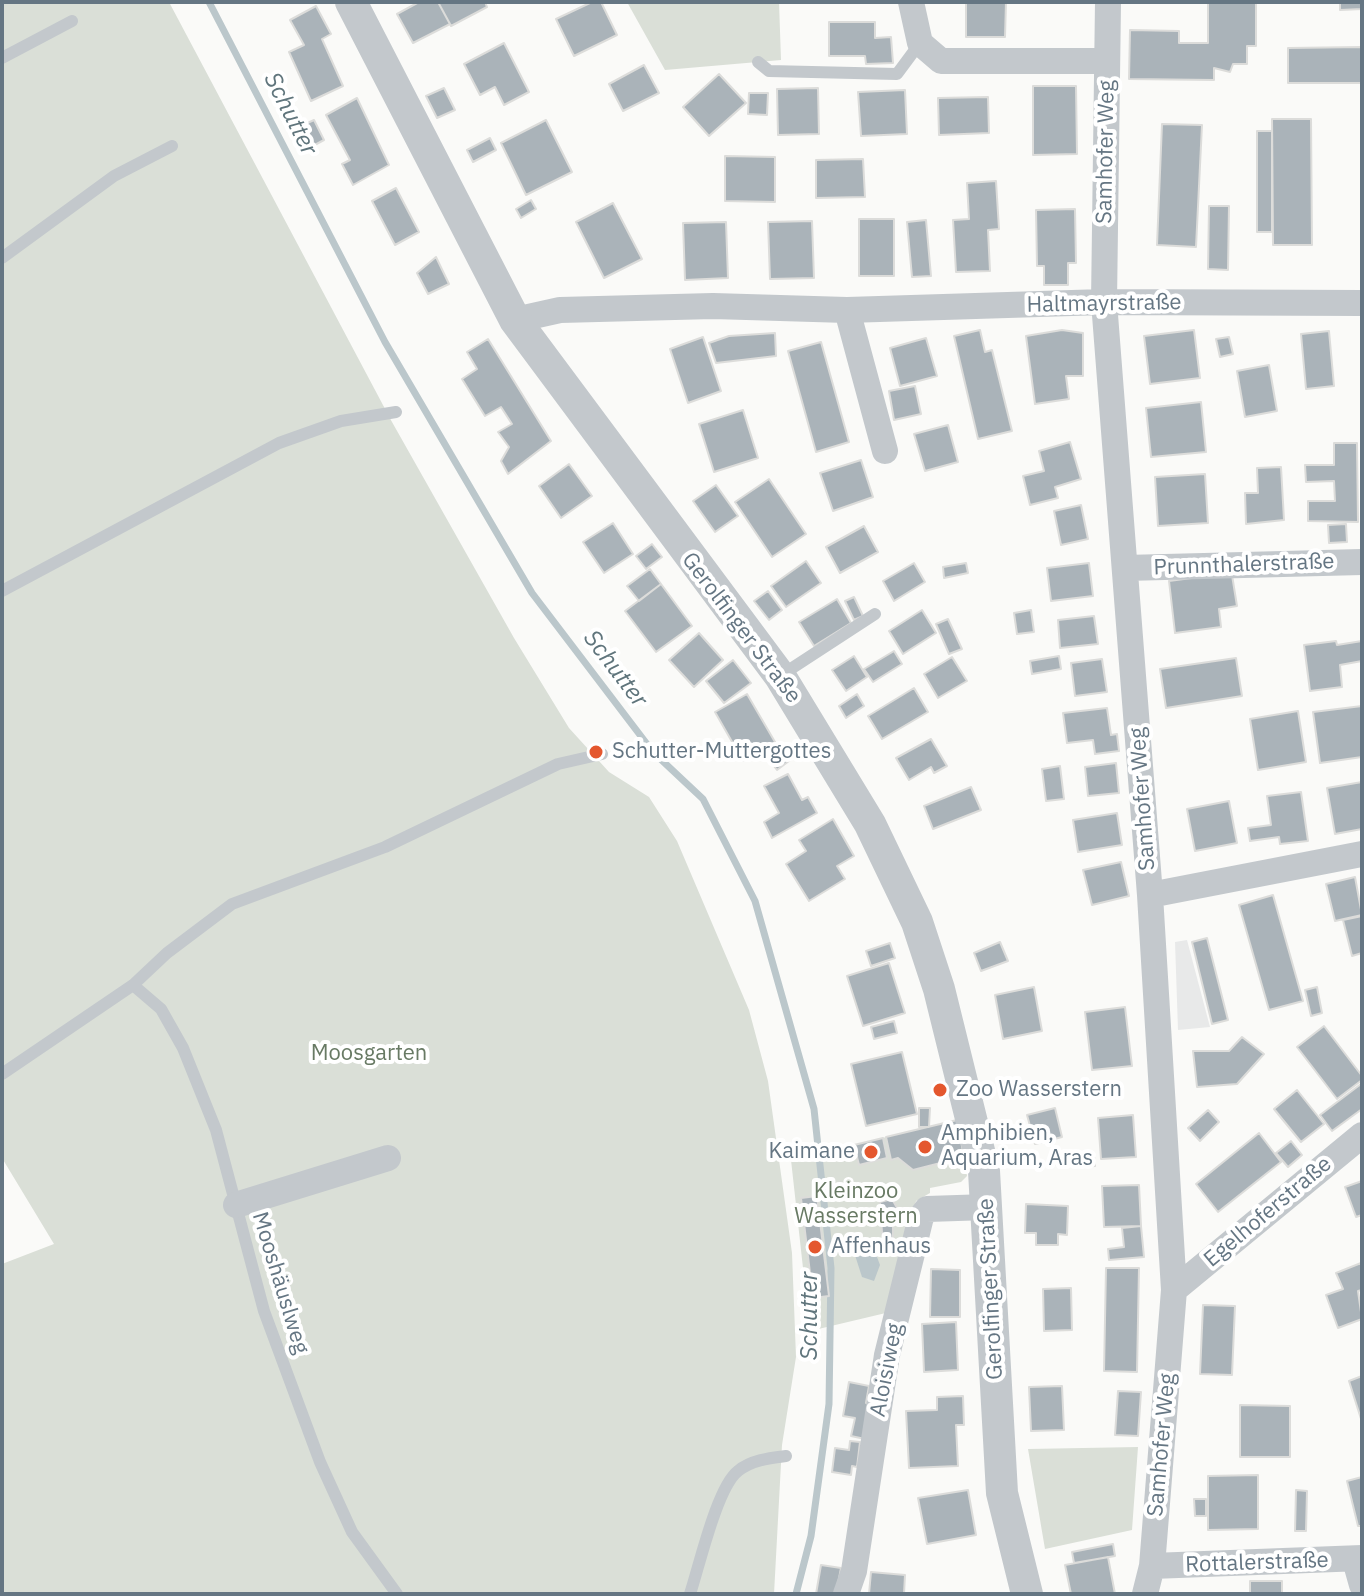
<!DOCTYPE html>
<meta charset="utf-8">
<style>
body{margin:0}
#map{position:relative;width:1364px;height:1596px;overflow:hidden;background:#fafaf8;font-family:"IBM Plex Sans",sans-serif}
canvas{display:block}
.frame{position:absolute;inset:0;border:4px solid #657683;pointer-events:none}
</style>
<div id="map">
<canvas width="1364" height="1596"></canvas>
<div class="frame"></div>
</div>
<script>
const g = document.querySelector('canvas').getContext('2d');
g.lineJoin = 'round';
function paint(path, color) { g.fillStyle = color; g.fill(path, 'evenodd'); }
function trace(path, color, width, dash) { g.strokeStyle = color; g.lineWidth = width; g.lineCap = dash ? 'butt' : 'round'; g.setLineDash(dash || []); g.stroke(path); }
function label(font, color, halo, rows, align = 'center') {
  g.font = font + ' "IBM Plex Sans",sans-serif'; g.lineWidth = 8; g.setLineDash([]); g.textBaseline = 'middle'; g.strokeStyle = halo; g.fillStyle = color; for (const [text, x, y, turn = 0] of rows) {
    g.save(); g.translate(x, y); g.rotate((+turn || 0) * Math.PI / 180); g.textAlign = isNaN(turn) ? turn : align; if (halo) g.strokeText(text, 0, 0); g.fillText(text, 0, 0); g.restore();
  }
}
paint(new Path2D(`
 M1187,940L1210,1027L1178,1030L1175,942Z`), '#e8e9e9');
paint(new Path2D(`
 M2,2H169L392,422L514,638L569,728L609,772L649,797L677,841L749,1010L768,1081L792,1253L796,1357L782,1445L774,1594H2V1264L54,1244L2,1158Z
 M627,2H779L781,60L665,70Z
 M957,1120L967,1176L961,1182L930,1188V1193L916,1201L890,1312L810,1331L791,1160Z
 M1138,1447L1132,1530L1045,1549L1028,1449Z`), '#dadfd7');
paint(new Path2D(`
 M871,1241L880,1265L874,1281L862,1277L853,1249Z`), '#bbc7cb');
trace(new Path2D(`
 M209,2L385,342L532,593L653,752L703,799L755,901L814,1109L831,1268L829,1404L811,1536L796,1594`), '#bbc7cb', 7);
const building = new Path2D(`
 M419,2H438L450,24L413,43L397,14Z
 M438,2H485L487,7L451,26Z
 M592,2H601L617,35L574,56L556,19Z
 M966,2H1006L1005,37H966Z
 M1208,2H1256V46H1247V64H1233L1230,72L1214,68V80L1129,79L1130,30L1179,31V43H1208Z
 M1340,2H1362V9L1340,10Z
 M316,6L331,34L322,39L343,86L311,101L289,52L304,45L290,20Z
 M829,22H875V38L891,37L893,63L866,64L865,56H829Z
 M504,43L529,92L504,105L495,87L480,95L464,64Z
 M1362,47V83H1288V48Z
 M644,65L659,93L623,111L609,84Z
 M719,74L746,103L709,136L683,107Z
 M1033,86H1076L1077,154L1033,155Z
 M444,88L455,110L437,118L426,96Z
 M818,88L819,134L778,135L777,89Z
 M905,90L907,134L861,136L858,92Z
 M749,93H768L767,115L748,114Z
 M988,97L989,133L939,135L938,98Z
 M357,98L389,165L353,185L342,164L350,160L326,115Z
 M1272,119H1311L1312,245H1273Z
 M314,120L324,140L311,147L301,126Z
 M546,120L572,172L526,195L501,143Z
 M1162,124L1202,125L1196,247L1157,245Z
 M1257,131H1272V232H1257Z
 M490,138L496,150L473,162L467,150Z
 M725,156L775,157V202L725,201Z
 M863,159L865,197L816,198V160Z
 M996,181L999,229L988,230L990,271L956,272L953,220L969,219L967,183Z
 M396,188L419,232L395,245L372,201Z
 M531,200L536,209L521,218L516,209Z
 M613,203L642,259L604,278L576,222Z
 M1209,206H1229L1228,270L1208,269Z
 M1075,209L1076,263H1068V285H1044V266H1037L1036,210Z
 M859,219H894V276H859Z
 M926,220L931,276L912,277L907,222Z
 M812,221L814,278L770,279L768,222Z
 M726,222L728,278L685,280L683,223Z
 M436,257L449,284L428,294L417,273Z
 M980,330L985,352L992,350L1012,431L978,439L954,336Z
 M1062,330L1083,333V376H1066L1069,399L1035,404L1026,336Z
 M1194,330L1200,378L1150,384L1144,336Z
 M1329,331L1334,386L1306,389L1301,334Z
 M775,333L776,356L716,363L709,343L729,336Z
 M703,337L721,391L688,403L670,349Z
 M1229,337L1233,354L1220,357L1216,339Z
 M926,338L937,376L900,386L890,348Z
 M488,339L551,441L508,474L501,461L509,447L498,432L512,424L501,407L485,416L462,379L477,369L467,352Z
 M821,342L849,442L816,452L788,351Z
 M1269,365L1277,411L1245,417L1237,371Z
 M915,386L921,414L894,420L889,391Z
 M1201,402L1206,452L1151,457L1146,408Z
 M743,410L758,458L714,472L699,424Z
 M948,425L958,462L925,471L914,434Z
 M1070,442L1081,479L1055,487L1058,498L1030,505L1023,476L1044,471L1039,451Z
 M1334,443H1357L1358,522L1308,521V501H1335L1334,481L1306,482L1305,465H1334Z
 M861,460L873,497L833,511L820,473Z
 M569,464L592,496L561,518L539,486Z
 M1281,467L1284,520L1246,524L1245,493H1258L1257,468Z
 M1205,474L1208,523L1158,526L1155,477Z
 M769,479L806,534L772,557L735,502Z
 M716,485L738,516L715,532L693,501Z
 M1081,505L1088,539L1061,545L1054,511Z
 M613,523L633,554L604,573L583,542Z
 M1346,524L1347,542L1329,543L1328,525Z
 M864,526L878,552L840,573L826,547Z
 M652,544L662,557L646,569L636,556Z
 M806,561L821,583L786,607L771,586Z
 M914,563L925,582L894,601L883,581Z
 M966,563L968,573L944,578L943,567Z
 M1089,563L1093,596L1051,601L1047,568Z
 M650,569L661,584L639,601L627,586Z
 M1214,575H1232L1237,606L1219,609L1221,627L1175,633L1169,581Z
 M661,584L692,626L656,652L625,611Z
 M768,591L782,610L769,620L754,601Z
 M854,597L863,616L854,620L845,601Z
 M837,599L851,623L814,646L799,622Z
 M922,610L936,633L903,654L889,631Z
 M1031,610L1034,632L1017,634L1014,613Z
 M1094,616L1098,644L1060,648L1058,620Z
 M948,619L962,649L949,654L936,624Z
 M699,633L723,660L694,687L669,660Z
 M1336,641L1337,645L1362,641V661L1340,665L1342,687L1310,691L1304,645Z
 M894,651L902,664L873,682L864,669Z
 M854,656L867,677L846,691L832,670Z
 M1059,656L1061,669L1032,674L1030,661Z
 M952,657L967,681L938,698L924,674Z
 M1236,658L1242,696L1166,708L1160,669Z
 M1102,659L1107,692L1075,696L1071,663Z
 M733,660L751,683L724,703L706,681Z
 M914,688L928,712L882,739L868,716Z
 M747,694L775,742L743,761L715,712Z
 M857,694L864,706L846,718L839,706Z
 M1362,706V757L1320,763L1313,712Z
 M1107,708L1111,735L1117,734L1119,751L1095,754L1093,740L1067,743L1063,713Z
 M1298,711L1306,762L1258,770L1250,719Z
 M931,739L947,766L934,773L931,767L909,780L896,758Z
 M790,747L797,755L777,770L771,762Z
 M1116,763L1119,793L1088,796L1085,767Z
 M1060,766L1064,799L1046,801L1042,769Z
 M788,774L802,800L808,797L817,813L772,838L764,822L779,813L764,786Z
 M1362,782V829L1335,834L1327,788Z
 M971,787L981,810L933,829L924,806Z
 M1301,792L1308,841L1280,844L1279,837L1250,841L1248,828L1271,825L1267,796Z
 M1229,801L1237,843L1195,851L1187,809Z
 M1117,813L1122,845L1078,852L1073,820Z
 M833,819L854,856L837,866L845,879L809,901L786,864L806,851L799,840Z
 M1121,862L1129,896L1092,905L1083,870Z
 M1355,877L1362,915L1335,921L1326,884Z
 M1273,895L1303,1001L1269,1010L1239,905Z
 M1362,916V953L1352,956L1343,920Z
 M1207,938L1228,1020L1212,1024L1192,942Z
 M1000,942L1008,961L981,971L974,953Z
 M890,943L895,958L871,966L866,951Z
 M889,963L905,1013L863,1026L847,976Z
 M1034,987L1042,1031L1003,1039L995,995Z
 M1317,987L1322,1013L1311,1016L1305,990Z
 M1125,1007L1132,1066L1092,1070L1085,1012Z
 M894,1021L897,1033L874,1039L871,1027Z
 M1324,1026L1362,1076V1080L1337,1099L1297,1047Z
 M1242,1037L1264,1054L1237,1084L1197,1087L1193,1051H1229Z
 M902,1052L917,1114L866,1126L851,1064Z
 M1361,1084L1362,1109L1332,1131L1320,1115Z
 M1297,1090L1324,1124L1301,1142L1274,1109Z
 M919,1108H930L929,1127H919Z
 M1055,1108L1062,1137L1035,1144L1027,1115Z
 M1208,1110L1219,1122L1200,1141L1188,1128Z
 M1133,1115L1136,1157L1101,1159L1098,1118Z
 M957,1120L964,1157L913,1170L898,1158L891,1160L886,1137Z
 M1259,1133L1281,1162L1218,1212L1196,1184Z
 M883,1138L887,1158L859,1165L854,1145Z
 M1291,1141L1302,1155L1288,1167L1276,1153Z
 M1094,1156L1095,1166L1079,1167L1078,1158Z
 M1362,1181V1215L1356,1217L1345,1187Z
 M1139,1185L1141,1226L1104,1227L1102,1186Z
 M817,1196L829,1296L813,1298L801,1198Z
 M892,1199L900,1213L893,1216V1248L887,1251L882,1233L880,1202Z
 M1026,1204L1068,1206L1067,1235L1058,1234V1245H1036V1233H1025Z
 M1141,1226L1144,1257L1109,1260L1108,1249L1124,1247L1122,1228Z
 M1361,1263L1362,1290L1358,1291L1362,1319L1338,1328L1326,1295L1343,1289L1336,1273Z
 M1106,1268H1139L1137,1372L1104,1371Z
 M931,1269L960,1270V1317H930Z
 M1071,1288L1072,1330L1044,1331L1043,1289Z
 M1203,1305L1235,1306L1232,1375L1200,1374Z
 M956,1322L958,1370L924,1372L922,1324Z
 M1362,1376V1422L1349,1381Z
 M849,1382L869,1386L866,1403L872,1404L865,1439L851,1436L855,1418L843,1416Z
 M1062,1386L1064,1430L1031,1431L1029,1387Z
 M1118,1391L1141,1392L1138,1436L1115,1435Z
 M963,1396L964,1425H956L958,1466L909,1468L906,1411L937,1410V1397Z
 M1240,1405L1290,1406V1457H1240Z
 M850,1441L860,1442L857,1467L852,1466L851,1475L832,1472L835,1448L849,1450Z
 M1258,1475V1529L1208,1530V1476Z
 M1362,1477V1526H1358L1347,1481Z
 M968,1490L976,1535L927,1544L918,1498Z
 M1296,1490L1307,1491L1306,1531H1295Z
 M1194,1499H1206V1516H1195Z
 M1113,1544L1115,1556L1074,1563L1072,1552Z
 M1108,1557L1115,1594H1071L1065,1565Z
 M821,1565L841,1568L836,1594H816Z
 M871,1572L905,1575L904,1594H869Z
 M1250,1581H1282V1594H1250Z`);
paint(building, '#aab3b9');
trace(building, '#dcdcda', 2);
trace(new Path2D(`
 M2,58L72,21
 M758,62L769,71L897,74L920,43
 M2,258L114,176L172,146
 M2,591L279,443L341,421L396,412
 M783,674L875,614
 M133,985L161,1009L183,1048L216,1130L264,1311L320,1462L352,1532L397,1594
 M2,1074L133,985L167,953L232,904L385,847L558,764L602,754
 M690,1594C699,1567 717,1487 738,1471C751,1460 770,1458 786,1456`), '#c3c8cc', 12);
trace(new Path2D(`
 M911,2L920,43L941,61H1107
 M1108,2L1104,302L1150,895L1174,1290L1152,1566L1145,1594
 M847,310L885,451
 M515,320L560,310L713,306L847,310L1104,302L1362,303
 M1125,568L1362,562
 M1150,895L1362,854
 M236,1205L388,1158
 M1174,1290L1362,1135
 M1355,1560L1362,1585
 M1152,1566L1362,1558
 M846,1594L854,1571L887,1355L921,1217L927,1209L988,1207`), '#c3c8cc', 26);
trace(new Path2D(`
 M351,2L515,320L780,676L870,824L917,922L939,989L984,1171L1002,1493L1027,1594`), '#c3c8cc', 32);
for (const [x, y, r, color] of [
 [596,752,8,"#e4572e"],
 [940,1090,8,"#e4572e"],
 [925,1147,8,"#e4572e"],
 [871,1152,8,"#e4572e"],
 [815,1247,8,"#e4572e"]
]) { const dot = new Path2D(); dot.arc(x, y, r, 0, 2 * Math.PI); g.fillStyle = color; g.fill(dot); trace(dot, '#fff', 3); }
label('22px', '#657683', '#fff', [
 ["Samhofer Weg",1106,152,-89],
 ["Haltmayrstraße",1104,304,-1],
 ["Prunnthalerstraße",1244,565,-2],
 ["Gerolfinger Straße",741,628,53],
 ["Samhofer Weg",1143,799,-94],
 ["Egelhoferstraße",1268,1212,-40],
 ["Mooshäuslweg",280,1283,73],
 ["Gerolfinger Straße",991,1289,-93],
 ["Aloisiweg",887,1370,-79],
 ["Samhofer Weg",1162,1445,-85],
 ["Rottalerstraße",1257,1563,-2]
]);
label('22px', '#657683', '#fff', [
 ["Schutter-Muttergottes",612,752],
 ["Zoo Wasserstern",956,1090],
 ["Amphibien,",941,1134],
 ["Aquarium, Aras",941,1159],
 ["Kaimane",855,1152,"right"],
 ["Affenhaus",831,1247]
], 'left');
label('22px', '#687a64', '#fff', [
 ["Moosgarten",369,1054],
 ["Kleinzoo",856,1192],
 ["Wasserstern",856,1217]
]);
label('italic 24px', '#60757c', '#fff', [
 ["Schutter",290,114,63],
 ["Schutter",615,669,53],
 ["Schutter",810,1316,-90]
]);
</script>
